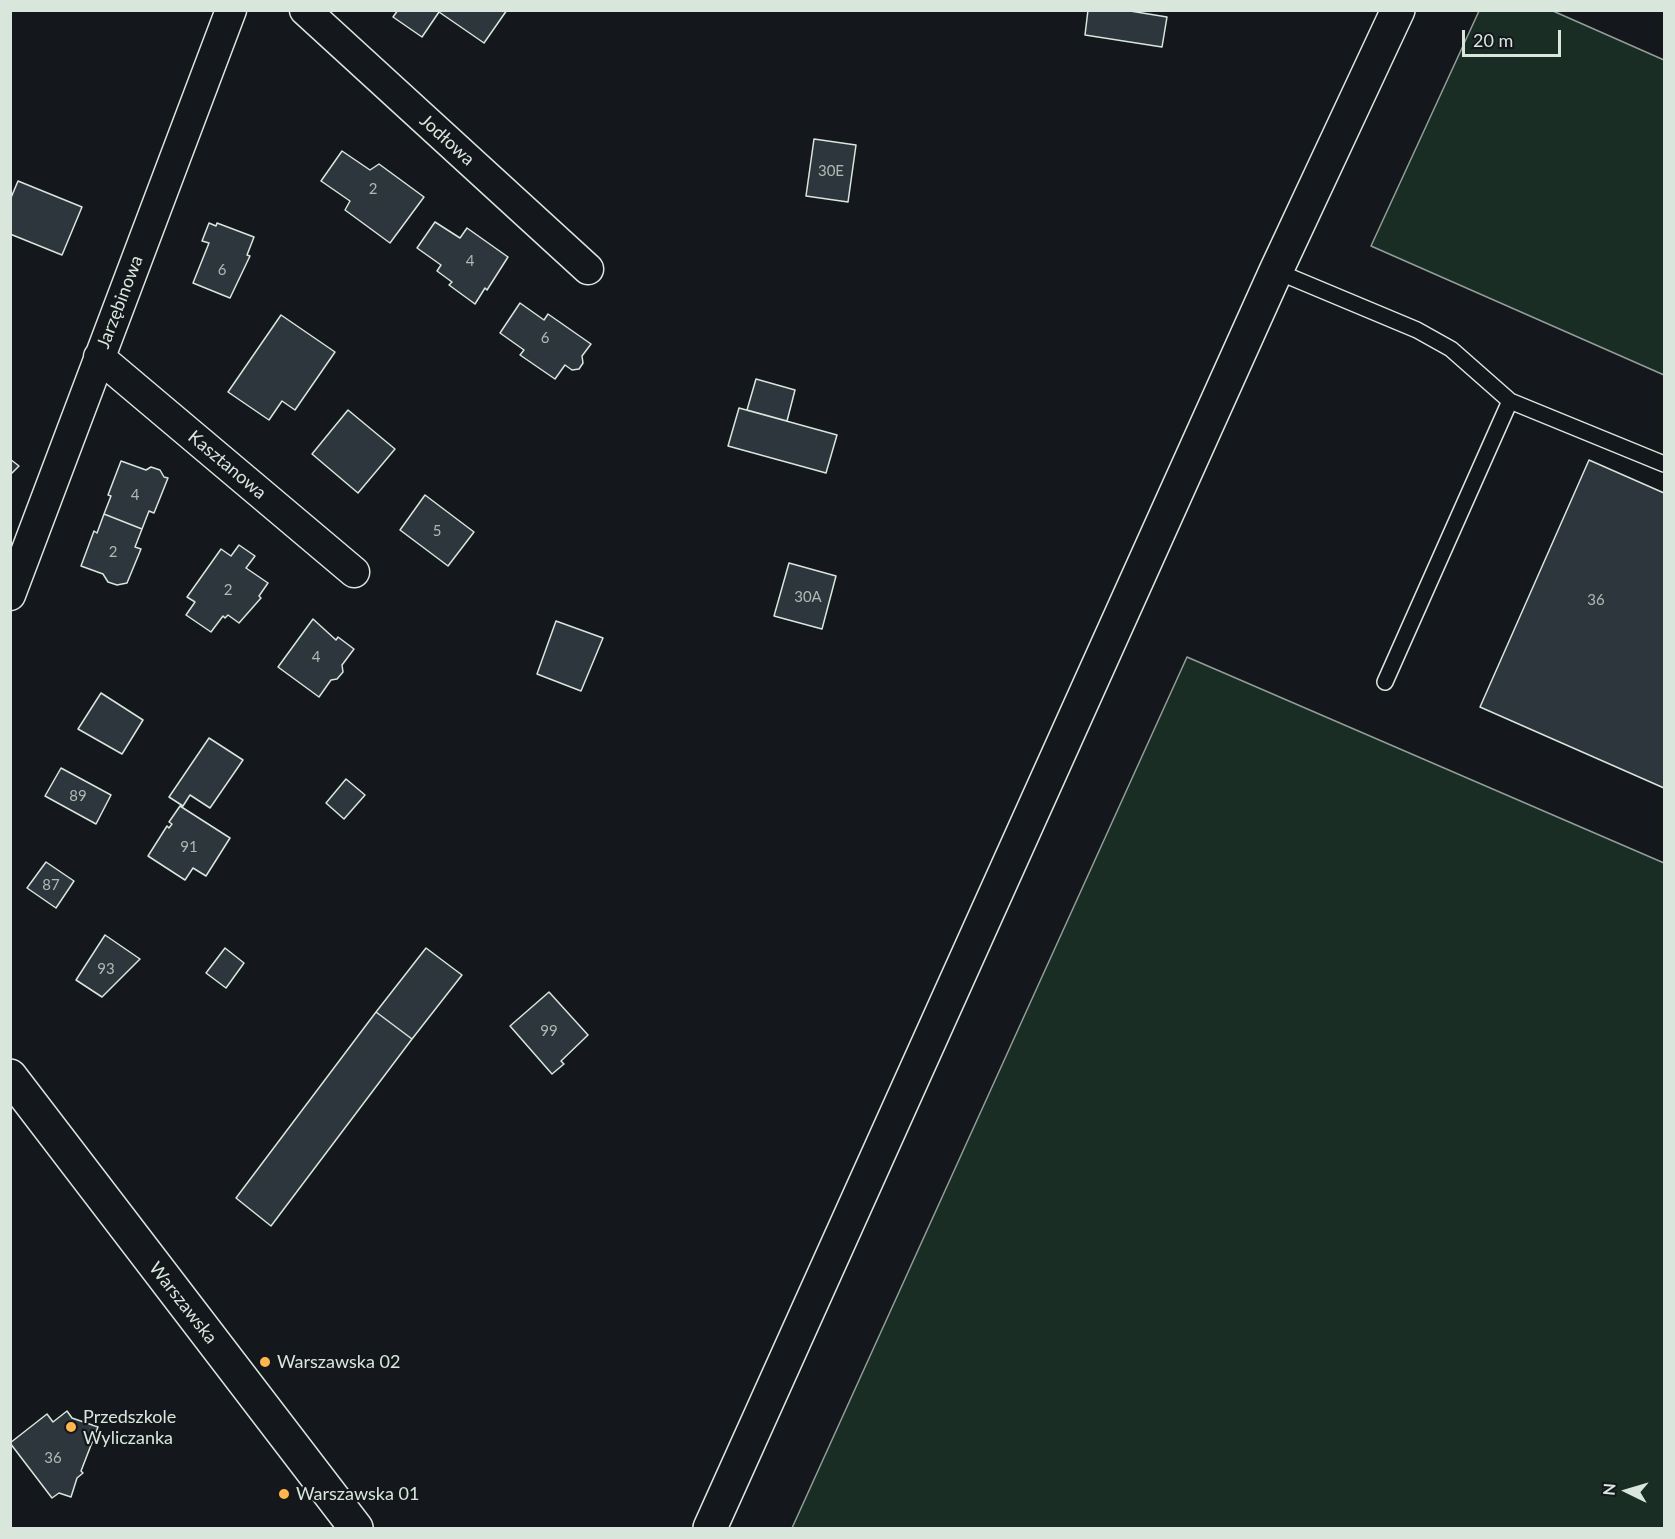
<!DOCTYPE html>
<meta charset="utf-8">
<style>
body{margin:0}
#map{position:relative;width:1675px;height:1539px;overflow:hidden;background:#14181c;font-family:Lato,sans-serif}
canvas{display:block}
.frame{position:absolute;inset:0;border:12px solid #d8e6dc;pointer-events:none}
.north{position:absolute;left:1597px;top:1461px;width:60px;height:60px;-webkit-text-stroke:4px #14181c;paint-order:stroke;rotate:275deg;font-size:16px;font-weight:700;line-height:24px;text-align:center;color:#d8e6dc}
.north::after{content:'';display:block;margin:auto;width:21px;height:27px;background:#d8e6dc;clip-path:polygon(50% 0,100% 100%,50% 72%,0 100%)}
.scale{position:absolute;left:1462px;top:30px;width:99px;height:27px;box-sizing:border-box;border:3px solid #d8e6dc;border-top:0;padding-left:8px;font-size:18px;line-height:21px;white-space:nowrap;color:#d8e6dc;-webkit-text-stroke:4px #14181c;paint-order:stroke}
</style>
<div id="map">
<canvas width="1675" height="1539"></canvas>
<div class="frame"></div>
<div class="north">N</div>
<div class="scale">20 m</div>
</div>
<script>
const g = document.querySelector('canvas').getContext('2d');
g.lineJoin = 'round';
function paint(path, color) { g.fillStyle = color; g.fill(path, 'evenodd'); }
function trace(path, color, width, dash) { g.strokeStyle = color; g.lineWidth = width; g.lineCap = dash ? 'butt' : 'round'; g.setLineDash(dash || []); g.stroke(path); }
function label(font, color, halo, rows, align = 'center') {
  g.font = font + ' Lato,sans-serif'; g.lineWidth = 4.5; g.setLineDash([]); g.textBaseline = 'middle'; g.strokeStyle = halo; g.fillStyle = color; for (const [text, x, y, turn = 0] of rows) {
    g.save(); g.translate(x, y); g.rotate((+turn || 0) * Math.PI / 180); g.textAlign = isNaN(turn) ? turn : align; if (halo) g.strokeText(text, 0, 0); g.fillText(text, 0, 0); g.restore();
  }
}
const green = new Path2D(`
 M1479,11H1553L1664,60V375L1371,246Z
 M1187,657L1664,863V1528H792Z`);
paint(green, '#1a2d24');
trace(green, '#939e99', 1.5);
const building = new Path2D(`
 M398,10H507L484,43L439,12L422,37L393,17Z
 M1088,10H1124L1167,17L1162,47L1085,35Z
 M814,139L856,145L848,202L806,196Z
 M342,151L370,170L379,164L424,197L390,243L345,210L350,201L321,181Z
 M18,181L82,207L62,255L10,234V200Z
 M435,222L460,238L467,228L508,257L487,290L485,288L475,304L449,285L452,282L437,271L441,265L417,248Z
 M209,223L216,226L217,223L254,237L247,255L250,256L230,298L193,283L209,243L202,241Z
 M520,303L544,320L548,314L591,344L582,356L583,363L579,369L572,370L565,365L555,379L520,355L524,350L500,333Z
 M281,315L335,352L295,410L282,401L269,420L228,392Z
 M756,379L795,390L787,421L747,410Z
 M739,408L837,435L826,473L728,446Z
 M348,410L395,449L358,493L312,454Z
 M10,459L19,466L10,475Z
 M1589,460L1664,493V788L1480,707Z
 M121,461L146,470L151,467L160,470L164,477L168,478L154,513L149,511L142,529L104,514L111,496L108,495Z
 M425,495L474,532L448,566L400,530Z
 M104,514L142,529L135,547L141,549L127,583L117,585L108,582L103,574L81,566L94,531L97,533Z
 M239,545L255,556L246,568L268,583L259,596L261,598L239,623L228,615L225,618L223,616L211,632L186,615L195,602L187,597L221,549L231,556Z
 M789,563L836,576L822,629L774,616Z
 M313,619L336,640L338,637L354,649L342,665L343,672L337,679L331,680L319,697L278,667Z
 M556,621L603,638L581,691L537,674Z
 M101,693L143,720L122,754L78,729Z
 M209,738L243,760L210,808L190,795L183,806L169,797Z
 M61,768L111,795L96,824L45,796Z
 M346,779L365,795L344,819L326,803Z
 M180,806L230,838L206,876L193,868L185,880L148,856L167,826L169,828L172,824L169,822Z
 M46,862L74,881L56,908L27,888Z
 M105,935L140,959L102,997L76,980Z
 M225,948L244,963L226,988L206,973Z
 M426,948L462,975L412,1039L376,1012Z
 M549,992L588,1035L561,1061L564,1064L552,1074L510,1026Z
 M376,1012L412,1039L271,1226L236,1198Z
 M67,1411L72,1418L98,1427L81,1471L83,1473L77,1478L71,1497L59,1493L52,1498L10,1443L47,1414L53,1422Z`);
paint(building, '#2c363c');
trace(building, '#d8e6dc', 1.5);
const service = new Path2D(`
 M1276,271L1417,330L1451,349L1510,401L1664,464
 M1385,682L1510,401`);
const minor = new Path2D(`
 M305,10L588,269
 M99,357L354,572
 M10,595L231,10`);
const tertiary = new Path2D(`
 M10,1076L356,1528`);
const primary = new Path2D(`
 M710,1528L1276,271L1398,10`);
trace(service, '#d8e6dc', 18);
trace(minor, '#d8e6dc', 33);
trace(tertiary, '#d8e6dc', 36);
trace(primary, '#d8e6dc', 36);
trace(service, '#14181c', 15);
trace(minor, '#14181c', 30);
trace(tertiary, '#14181c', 33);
trace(primary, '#14181c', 33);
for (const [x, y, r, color] of [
 [265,1362,6,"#ffb74d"],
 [71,1427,6,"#ffb74d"],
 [284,1494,6,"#ffb74d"]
]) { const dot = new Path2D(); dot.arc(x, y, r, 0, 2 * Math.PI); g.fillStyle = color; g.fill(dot); trace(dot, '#14181c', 2); }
label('15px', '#adbab4', null, [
 ["30E",831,171],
 ["2",373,189],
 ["4",470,261],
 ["6",222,270],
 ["6",545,338],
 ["4",135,495],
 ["5",437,531],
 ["2",113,552],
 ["2",228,590],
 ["30A",808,597],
 ["36",1596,600],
 ["4",316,657],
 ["89",78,796],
 ["91",189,847],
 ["87",51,885],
 ["93",106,969],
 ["99",549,1031],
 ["36",53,1458]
]);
label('18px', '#d8e6dc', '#14181c', [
 ["Jodłowa",447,140,42],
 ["Jarzębinowa",120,302,-69],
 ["Kasztanowa",227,465,40],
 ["Warszawska",183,1303,52]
]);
label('18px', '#d8e6dc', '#14181c', [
 ["Warszawska 02",277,1362],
 ["Przedszkole",83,1417],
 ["Wyliczanka",83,1438],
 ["Warszawska 01",296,1494]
], 'left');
</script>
